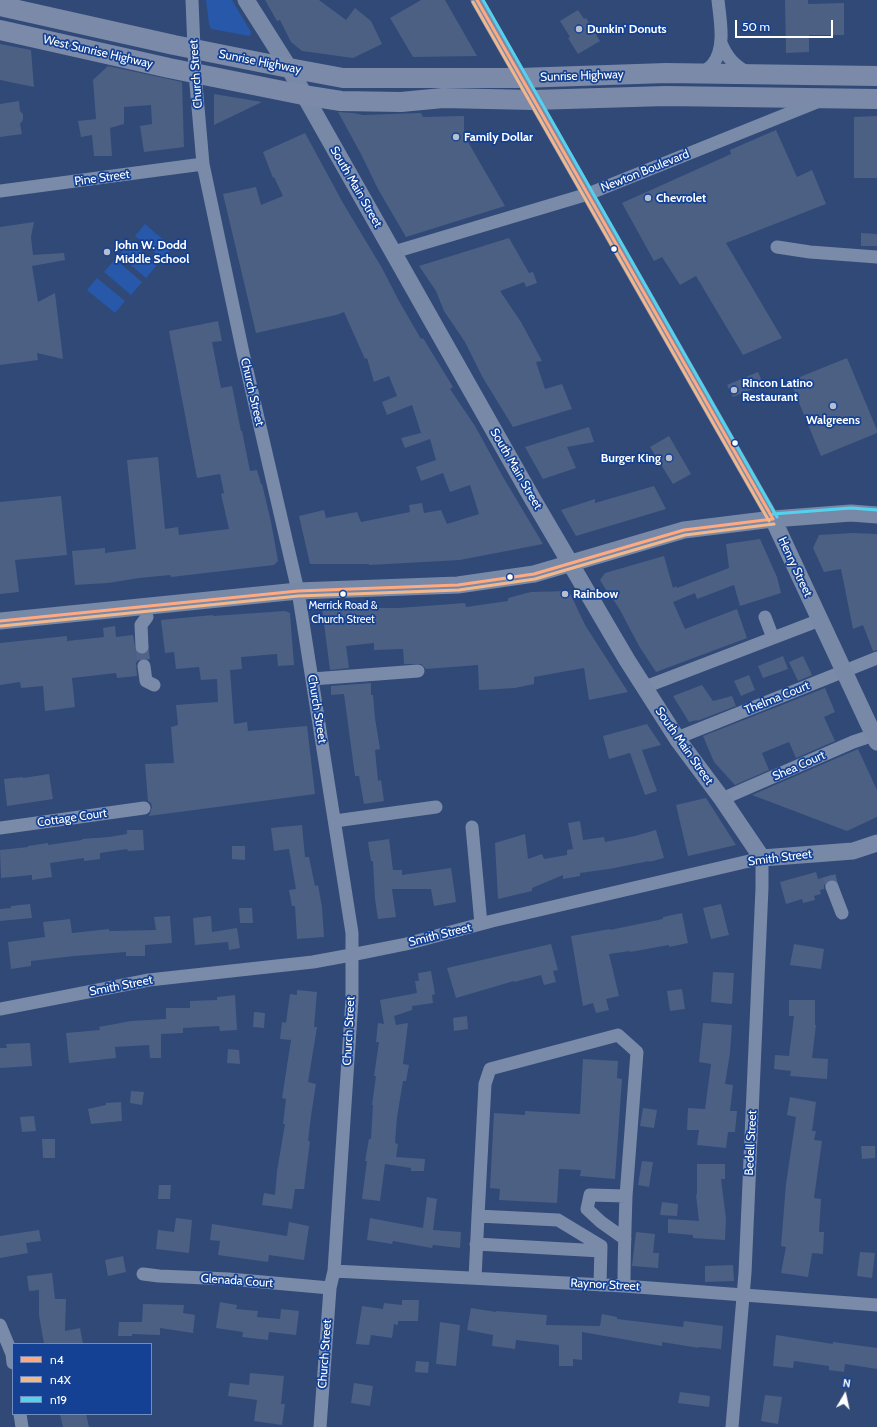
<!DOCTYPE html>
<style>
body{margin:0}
#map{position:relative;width:877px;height:1427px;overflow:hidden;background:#314976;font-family:Cabin,sans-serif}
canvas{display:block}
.legend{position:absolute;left:12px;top:1343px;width:140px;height:72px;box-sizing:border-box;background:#144193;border:1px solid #728dbe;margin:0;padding:5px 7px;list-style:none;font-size:12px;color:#fff}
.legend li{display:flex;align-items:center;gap:8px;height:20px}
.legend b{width:20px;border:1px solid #728dbe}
.north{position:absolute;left:825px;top:1375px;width:40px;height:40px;-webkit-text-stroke:3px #144193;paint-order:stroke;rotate:9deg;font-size:11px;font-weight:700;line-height:16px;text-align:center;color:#fff}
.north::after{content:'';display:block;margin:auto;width:14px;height:18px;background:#fff;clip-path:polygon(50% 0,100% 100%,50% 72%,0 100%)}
.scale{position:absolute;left:735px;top:20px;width:98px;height:18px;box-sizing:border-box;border:2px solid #fff;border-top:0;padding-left:5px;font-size:12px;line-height:14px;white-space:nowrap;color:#fff;-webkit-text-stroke:3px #144193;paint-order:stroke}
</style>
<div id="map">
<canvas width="877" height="1427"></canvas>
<ul class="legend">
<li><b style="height:5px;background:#ffa980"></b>n4</li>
<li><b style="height:5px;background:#f1b78d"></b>n4X</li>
<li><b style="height:5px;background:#53d2ee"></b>n19</li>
</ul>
<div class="north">N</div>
<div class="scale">50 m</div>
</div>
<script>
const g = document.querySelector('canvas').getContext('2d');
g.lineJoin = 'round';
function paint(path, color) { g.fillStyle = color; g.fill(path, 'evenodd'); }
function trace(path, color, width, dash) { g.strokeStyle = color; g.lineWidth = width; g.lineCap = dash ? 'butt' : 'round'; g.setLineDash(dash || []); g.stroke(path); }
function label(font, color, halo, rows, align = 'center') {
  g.font = font + ' Cabin,sans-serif'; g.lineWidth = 3.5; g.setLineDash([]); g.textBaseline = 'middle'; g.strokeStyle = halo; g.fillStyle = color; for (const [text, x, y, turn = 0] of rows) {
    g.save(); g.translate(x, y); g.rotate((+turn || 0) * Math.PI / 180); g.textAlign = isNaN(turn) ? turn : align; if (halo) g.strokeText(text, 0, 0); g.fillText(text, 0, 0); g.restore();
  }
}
paint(new Path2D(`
 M206,0H232L251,32L250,36L211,29L209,24Z
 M145,224L173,248L163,259L135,236Z
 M130,242L157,265L146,278L119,255Z
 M115,259L142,282L131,295L104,272Z
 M97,278L125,301L115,313L87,290Z`), '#2758aa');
paint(new Path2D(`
 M265,0H319L346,20L355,8L371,21L382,44L353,58L302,51L291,42L280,20L277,21Z
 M421,0H445L477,56L413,57L390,18Z
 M785,0H808V4L844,3V35H809V52L786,53Z
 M578,10L584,19L586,18L600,41L578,54L568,38L570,37L560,21Z
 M0,44L31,50L34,87L0,80Z
 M108,66L182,82L184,147L144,152L140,126L152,124L151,105L124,107V124L110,128L112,156H94L92,135L81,137L78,121L96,119L93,80Z
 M214,94L262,102L214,125Z
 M19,101L20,111L23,114V120L20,124L22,134L0,137V104Z
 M338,112L353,113L363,115L421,113L423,117L464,116V135L505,206L406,237L378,189L361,154Z
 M877,116V178H854V117Z
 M776,130L797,177L812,170L826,204L726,243L782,338L743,355L696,276L680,285L662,257L654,261L622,203L731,154L730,150Z
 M305,133L343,203L382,268L399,301L421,339L423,338L453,387L450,389L475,426L503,477L543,544L460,560L369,565V564H310L299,516L324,510L326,518L357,512L361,522L410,512L409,505L422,503L424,513L441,510L447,524L479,514L470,485L450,492L443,473L421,481L416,467L436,460L430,439L405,448L401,438L421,433L412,405L387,415L382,402L397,396L389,376L374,382L367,358L365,359L344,312L336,315L256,333L223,194L256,187L261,205L283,196L274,177L273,178L263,152Z
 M34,222L31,237L33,255L64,253L65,260L32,266L38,302L55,293L63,359L37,353L38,360L0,365V227Z
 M861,233L877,234V246H861Z
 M509,238L529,273L533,272L537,283L526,287L524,282L500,291L521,322L542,361L536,362L545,389L562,384L572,409L513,427L483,378L465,342L444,311L436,291L419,266Z
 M218,321L222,341L212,342L221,388L232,386L241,431H242L250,471L257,470L261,484H262L271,522L278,561L274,565L171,577L170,575L139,578L108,583L75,585L72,551L105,548V553L136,549L127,460L158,457L165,529L178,527L179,535L229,529L221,494L224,493L220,474L197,478L169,331Z
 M847,358L877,430V433L821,456L790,381Z
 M758,372L762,381L760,386L733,397L727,385Z
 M589,427L594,442L567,447L576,468L543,479L525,447Z
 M669,436L691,474L673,484L650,447Z
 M654,486L666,509L576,536L561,510L595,499V503Z
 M61,496L67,555L15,560L19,592L0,594V502Z
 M853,533L877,534V650L873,651L863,625L853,629L841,569L824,572L813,548L819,535Z
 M760,539L777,577L781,593L740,606L734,585L697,599L695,593L673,602L685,629L737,609L747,638L656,672L639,646L620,610L609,593H608L600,580L605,573L664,556L673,588L676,586L677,588L729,568L726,544Z
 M569,591L585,625L628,692L589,700L584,668L534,677V684L515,688L479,690L478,665L426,669L421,664H404L403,649L374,650V643L346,646L349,668L330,670L322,608H399L465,603L466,607L508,601V598L531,592Z
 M285,611L290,613L294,665L278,666L277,654L241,657L242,669L230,670L234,724L247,722L248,731L307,726L315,794L149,816L152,807L151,803L148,801L145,764L174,763L171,727L178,725L176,705L218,702L217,679L201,680L199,667L176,669L174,652L165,653L161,620L213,615V616Z
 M115,626L116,637L133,635L136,652L139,654H146V658L139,659L136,663L137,676L117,678L116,673L72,678L75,707L45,711L43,686L21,688L20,682L0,685V643L67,636V641L104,637L103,628Z
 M783,656L788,669L763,678L758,666Z
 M803,656L812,675L798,681L789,662Z
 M749,675L755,690L741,696L734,681Z
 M371,683V695H373L375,718L380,749L375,750L378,781L381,780L384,801L364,804L359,776H355L344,694L331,695V686Z
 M702,685L713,701L732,696L736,706L697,721V720L689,722L673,696Z
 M825,688L835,712L824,717L835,741L796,758L789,742L762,753L769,770L735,785L714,762L703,736Z
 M647,724L661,745L642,750L657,791L645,795L630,753L609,759L603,736Z
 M858,749L877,790V817L847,831L752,795Z
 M49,774L53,799L7,806L4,779L23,777V778Z
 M706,798L736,845L688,856L676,805Z
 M580,821L583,840L604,837L605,842L635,836L656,830L664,858L649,862V861L609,869L580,873V876L563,879V875L532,888V891L498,899L495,843L525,834L528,859L542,854L544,859L567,855V850L573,849L568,823Z
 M302,825L305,857H309L315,886L318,885L322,907L324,937L297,939L295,906H292L289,890L296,889L289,849L274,851L271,828Z
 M127,830H143L144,850L128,851L127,849L100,853V859L84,861V858L50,863L52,877L32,880V875L1,878L0,850L28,847V846L48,843V845L82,840V839L109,837L127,834Z
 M389,839L393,870H402V875L451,868L456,902L434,906L431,889H392L396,917L378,919L375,899L373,861H371L368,842Z
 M232,846H245V860L232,859Z
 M816,872L818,879L832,875L833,879L826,882L824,885V889L820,890L821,894L814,896L815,900L803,903L802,899L786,904L780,882Z
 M30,904L32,918L0,921V909L11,908V906Z
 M721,904L729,935L711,939L703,908Z
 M239,908H252L253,923H240Z
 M682,913L688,943L669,947V945L630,952V951L609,954L619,996L606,999L609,1010L596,1013L593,1003L583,1006L571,936L610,929V930L663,919V917Z
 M170,916L172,943L145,945V956H126V952L74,956L31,961V966L11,969L8,942L45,937L43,922L70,919L72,933L109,929V931L156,930L154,917Z
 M211,916L212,932L237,928L240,948L229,950L228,942L195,945L193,918Z
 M551,944L558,970L553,971L556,982L544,985L541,975L514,982V981L456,998L447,968Z
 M794,944L824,949L821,969L790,965Z
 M431,971L435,994L432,995L433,1003L412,1006V1010L394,1016L396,1025L408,1023L403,1064L409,1065L406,1081H403L397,1117L395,1143L398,1144L396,1157L425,1159L424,1171H411V1168L385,1164L380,1201L362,1199L367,1161H365L369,1139H371L373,1105H372L376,1076H374L379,1042H376L378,1023L384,1024L380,1000L417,993L415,981H419L418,973Z
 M713,972L734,973L732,1004L711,1002Z
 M682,989L685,1009L670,1011L667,991Z
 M297,990L317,992L314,1027H317L308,1082L316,1084L311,1116L308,1141H310L304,1189H295L292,1209L262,1205L264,1193L275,1195L277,1171L285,1124H283L286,1099L282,1098L291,1040L280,1039L282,1022L286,1023L290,994L297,995Z
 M235,995L237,1030L220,1031L219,1026L183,1028V1033L161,1034V1058H150L149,1045L115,1047L116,1058L69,1063L66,1033L100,1030L99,1027L131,1021L166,1019V1008H190V1001L217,1000V997Z
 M789,1000H815V1025H816L812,1058L828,1059L827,1079L790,1076L791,1071L774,1069L775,1055L789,1056L794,1016H789Z
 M254,1012L265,1013L264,1028L253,1027Z
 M467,1016L468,1029L454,1031L453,1018Z
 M703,1023L732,1025L730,1053L725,1084L733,1085L730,1111H737L735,1132H728L726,1148L697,1145L699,1130H687L688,1108L705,1109L711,1064L699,1062Z
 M30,1043L32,1066L0,1068V1048H7L6,1044Z
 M228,1049L239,1050L240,1064L227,1063Z
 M583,1059L618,1061L617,1078L622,1079L615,1179L580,1176L581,1170L559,1169L557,1203L499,1200L500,1189L490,1188L494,1113L525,1115V1111L580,1114Z
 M131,1091L144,1092L142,1105L130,1103Z
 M790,1097L816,1102L812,1131H816L814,1140L822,1141L814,1198L821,1199L819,1232H824L823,1254L812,1253L808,1277L781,1273L786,1247L781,1246L786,1184L796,1117L787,1115Z
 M121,1102L122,1121L91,1124L88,1109L106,1105V1103Z
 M643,1108L657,1110L654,1128L640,1126Z
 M34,1116L36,1131L22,1132L20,1117Z
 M42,1139H55V1158H43Z
 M861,1146H875V1158L862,1159Z
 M642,1161L653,1162L649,1187L638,1185Z
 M697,1164H725V1179H721L726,1219L725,1240L693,1238V1235L668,1233V1219L699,1221L696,1195L697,1194Z
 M159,1185H171L170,1199H158Z
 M427,1197L437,1199L433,1230L461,1232L460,1248L433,1245L432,1248L393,1241L392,1244L367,1240L370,1218L423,1228Z
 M662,1202L678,1204L677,1216L660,1215Z
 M176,1218L192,1220L189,1253L156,1249L158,1230L174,1232Z
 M289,1222L309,1226L304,1260L269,1255L268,1262L218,1255L220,1241L210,1240L212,1224L287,1236Z
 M39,1230L41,1241L26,1243L28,1253L0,1258V1236Z
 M636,1232L655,1234L653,1253H659L658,1268L632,1266Z
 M860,1252L875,1253L872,1278L857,1276Z
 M123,1256L126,1272L108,1276L105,1260Z
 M733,1265L734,1281L705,1282V1266Z
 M52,1273L55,1299H66L65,1331L80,1328L83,1344H44L39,1315V1290L29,1291L27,1276Z
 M402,1300H419L418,1321H398V1325L394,1324L392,1338L371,1335L369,1345L356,1344L362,1306L383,1309L384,1303L402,1305Z
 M220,1302L237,1305L236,1309L258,1311L257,1317L280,1319L281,1309L299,1311L296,1335L269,1332L268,1340L242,1337L243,1332L216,1328Z
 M143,1304L184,1305L183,1313L195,1315L193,1333L160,1328V1335L132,1334V1336H118L119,1322H142Z
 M471,1308L496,1312V1311L547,1315L546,1325L600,1326L602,1314L617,1317V1319L683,1327L684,1321L723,1326L721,1349L699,1347V1348L662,1342V1346L582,1332V1360L573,1359V1366H559V1345L516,1340L515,1349L492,1346L493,1335L467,1330Z
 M440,1322L460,1325L456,1366L436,1364Z
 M776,1335L833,1344V1342L877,1348V1369L845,1364L844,1372L829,1370V1366L794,1361L793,1368L773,1366Z
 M416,1361L429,1362L428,1373L415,1372Z
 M250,1373L284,1376L281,1404H285L282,1425L254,1421L257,1400L228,1396L230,1383L249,1385Z
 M354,1383L373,1386L370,1406L351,1403Z
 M680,1392L710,1396L709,1407L678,1403Z
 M765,1395L782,1397L778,1424L761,1421Z
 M60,1414H86L89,1427H63Z`), '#4c6084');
trace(new Path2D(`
 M142,647L144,666
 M829,876L832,887`), '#50648b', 13, [13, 6]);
trace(new Path2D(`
 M192,0L195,73L203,164L243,353L298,591L352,933V999L334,1271L330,1288L320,1427
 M477,0L773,519
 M721,43C727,58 734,65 748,73
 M701,74C705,71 710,68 713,64C726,47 720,20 718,0
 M0,191L203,164
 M777,247L810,252L877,257
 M394,252L588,194L817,102
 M765,617L773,638
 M142,647L141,625L147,617
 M144,666L146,681L154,685
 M312,679L418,671
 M645,687L820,620
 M677,738L877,658
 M722,799L853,742L877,734
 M335,821L436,807
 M472,827L481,924
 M0,828L144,808
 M832,887L842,913
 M0,1009L149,980L313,962L351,955L406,944L492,921L762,858V888L745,1273L732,1427
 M478,1216L485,1084L490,1069L618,1035L637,1052L626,1196
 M476,1244L601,1251
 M334,1271L624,1286L877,1305
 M143,1274L159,1276L229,1279L330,1288
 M475,1278L478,1216L558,1220L601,1246L600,1285
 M624,1286C624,1256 625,1226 626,1196L590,1195L587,1209L601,1222L625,1239
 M0,1325L12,1354L13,1363
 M20,1414L22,1427`), '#7a8aa9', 13);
trace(new Path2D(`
 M246,0L289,68L532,498L627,660L678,740L722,799L762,858L853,851L877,843
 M773,519L877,742
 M0,621L298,591L458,585L534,574L684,530L773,519L851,513L877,515`), '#7889a7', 17);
trace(new Path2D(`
 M0,6L174,45L289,68L343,78H520L666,73L877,76
 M0,30L169,68L303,95L341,101L401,102L443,98L533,100L666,96L877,99`), '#7b8aa9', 20);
trace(new Path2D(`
 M477,0L773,519
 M0,621L298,591L458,585L534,574L684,530L773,519`), '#ffa980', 3);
trace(new Path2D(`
 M473,2L769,521
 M1,626L298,596L459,590L535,579L685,535L774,524`), '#f1b78d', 3);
trace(new Path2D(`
 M483,0L777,517
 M773,514L851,508L877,510`), '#53d2ee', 3);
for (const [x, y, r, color] of [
 [579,29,4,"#b7bfcf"],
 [456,137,4,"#b7bfcf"],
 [648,198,4,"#b7bfcf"],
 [614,249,3.5,"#fff"],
 [107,252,4,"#b7bfcf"],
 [734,390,4,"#b7bfcf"],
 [833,406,4,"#b7bfcf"],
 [735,443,3.5,"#fff"],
 [669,458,4,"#b7bfcf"],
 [510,577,3.5,"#fff"],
 [343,594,3.5,"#fff"],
 [565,594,4,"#b7bfcf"]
]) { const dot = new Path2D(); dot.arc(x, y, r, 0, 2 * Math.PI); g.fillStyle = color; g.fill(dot); trace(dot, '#144193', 1.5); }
label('11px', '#fff', '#144193', [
 ["Merrick Road &",343,606],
 ["Church Street",343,620]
]);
label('bold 12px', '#fff', '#144193', [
 ["Dunkin' Donuts",587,29],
 ["Family Dollar",464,137],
 ["Chevrolet",656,198],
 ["John W. Dodd",115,245],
 ["Middle School",115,259],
 ["Rincon Latino",742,383],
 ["Restaurant",742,397],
 ["Walgreens",833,420,"center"],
 ["Burger King",661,458,"right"],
 ["Rainbow",573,594]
], 'left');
label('12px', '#fff', '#144193', [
 ["West Sunrise Highway",98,52,13],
 ["Sunrise Highway",260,62,11],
 ["Church Street",196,74,-94],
 ["Sunrise Highway",582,76,-2],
 ["Newton Boulevard",645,171,-22],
 ["Pine Street",102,178,-8],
 ["South Main Street",356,187,60],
 ["Church Street",252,392,77],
 ["South Main Street",516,469,60],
 ["Henry Street",795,567,65],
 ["Thelma Court",777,698,-22],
 ["Church Street",317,709,81],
 ["South Main Street",684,746,55],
 ["Shea Court",799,766,-24],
 ["Cottage Court",72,818,-8],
 ["Smith Street",780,858,-7],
 ["Smith Street",440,935,-14],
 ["Smith Street",121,986,-11],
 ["Church Street",349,1031,-87],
 ["Bedell Street",751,1143,-87],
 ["Glenada Court",237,1281,4],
 ["Raynor Street",605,1285,3],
 ["Church Street",325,1354,-86]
]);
</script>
